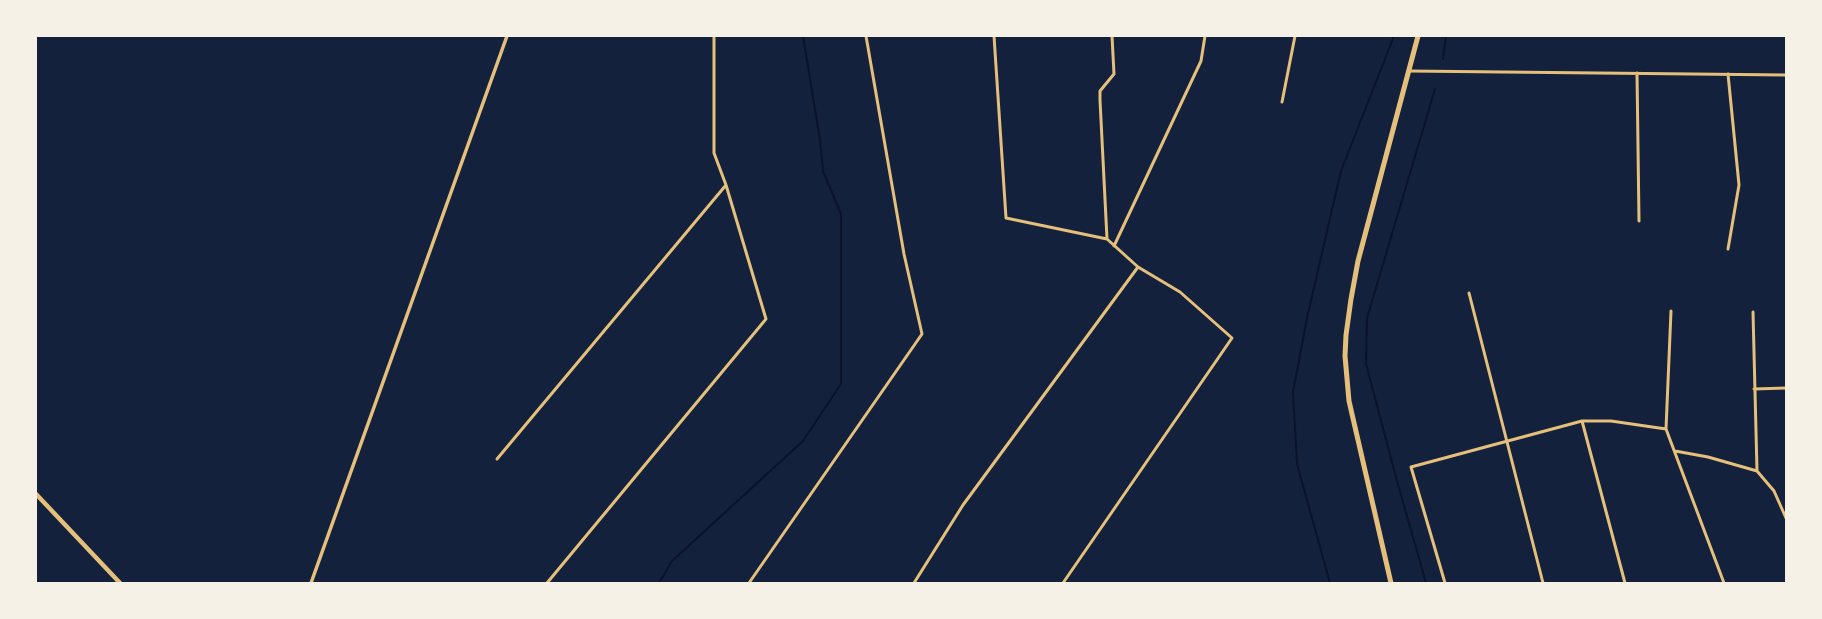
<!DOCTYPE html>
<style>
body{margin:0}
#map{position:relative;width:1822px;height:619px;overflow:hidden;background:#14213d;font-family:"Nunito Sans",sans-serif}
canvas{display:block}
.frame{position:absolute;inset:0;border:37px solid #f6f1e7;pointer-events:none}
</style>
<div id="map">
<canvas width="1822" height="619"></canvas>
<div class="frame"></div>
</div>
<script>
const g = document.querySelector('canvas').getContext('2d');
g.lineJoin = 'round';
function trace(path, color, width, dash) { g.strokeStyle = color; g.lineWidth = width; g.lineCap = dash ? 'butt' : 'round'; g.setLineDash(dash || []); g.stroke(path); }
trace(new Path2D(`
 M1443,59L1446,36
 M659,583L672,561L803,441L841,384V214L823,171L820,140L803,36
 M1330,583L1297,464L1293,392L1307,318L1341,171L1394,36
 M1426,583L1397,481L1366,364L1367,318L1435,89`), '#0b132b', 2);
trace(new Path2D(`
 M994,36L1006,218L1107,239L1138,267L1180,292L1232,338L1063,583
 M1409,71L1786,75
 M1637,73L1639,221
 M1728,74L1739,185L1728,249
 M1282,102L1295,36
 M1107,239L1100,100V91L1114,74L1112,36
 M1114,246L1201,61L1205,36
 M1469,293L1543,583
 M1671,311L1666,429L1724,583
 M1753,312L1757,471L1774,491L1786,518
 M1754,389L1786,388
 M1582,421L1625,583
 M1675,451L1708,457L1757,471
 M497,459L726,185
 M547,583L766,319L726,185L714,153V36
 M749,583L922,334L904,254L866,36
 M914,583L963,505L1138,267
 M1445,583L1411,467L1582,421H1611L1666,429`), '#e5c07b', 3);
trace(new Path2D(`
 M311,583L507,36`), '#e5c07b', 3.5);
trace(new Path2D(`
 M36,494L120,583`), '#e5c07b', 4.5);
trace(new Path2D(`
 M1391,583L1349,401L1345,356L1346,335L1351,299L1358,261L1418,36`), '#e5c07b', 5);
</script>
